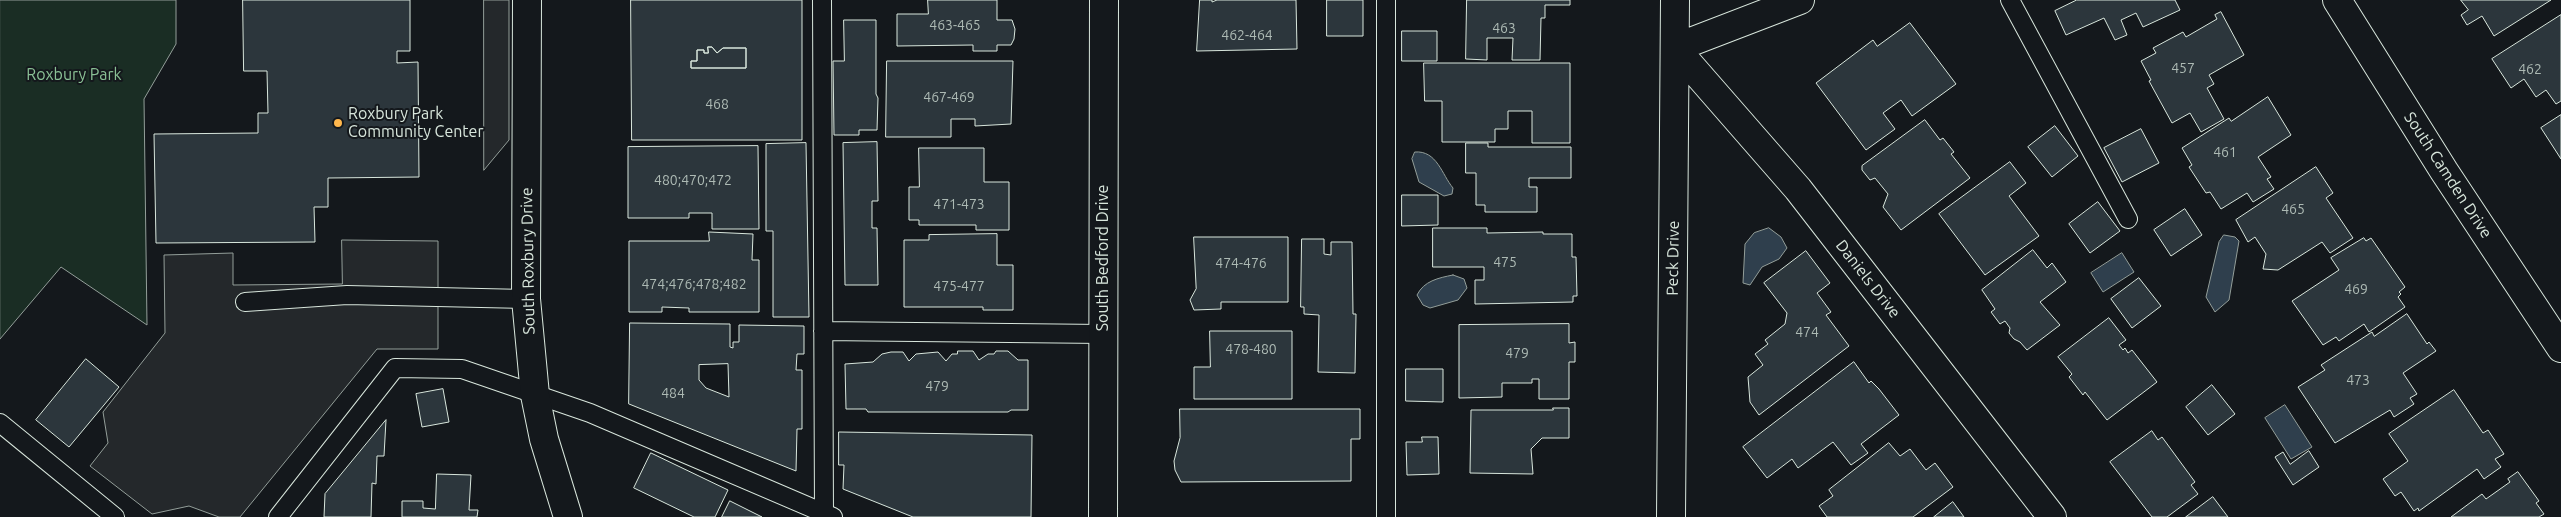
<!DOCTYPE html>
<style>
body{margin:0}
canvas{display:block;background:#14181c}
</style>
<canvas width="2561" height="517"></canvas>
<script>
const g = document.querySelector('canvas').getContext('2d');
g.lineJoin = 'round';
function paint(path, color) { g.fillStyle = color; g.fill(path, 'evenodd'); }
function trace(path, color, width, dash) { g.strokeStyle = color; g.lineWidth = width; g.lineCap = dash ? 'butt' : 'round'; g.setLineDash(dash || []); g.stroke(path); }
function label(font, color, halo, rows, align = 'center') {
  g.font = font + ' Ubuntu,sans-serif'; g.lineWidth = 4; g.setLineDash([]); g.textBaseline = 'middle'; g.strokeStyle = halo; g.fillStyle = color; for (const [text, x, y, turn = 0] of rows) {
    g.save(); g.translate(x, y); g.rotate((+turn || 0) * Math.PI / 180); g.textAlign = isNaN(turn) ? turn : align; if (halo) g.strokeText(text, 0, 0); g.fillText(text, 0, 0); g.restore();
  }
}
const green = new Path2D(`
 M0,0H176V44L144,99L147,325L61,267L0,339Z`);
paint(green, '#1a2d24');
trace(green, '#939e99', 1);
const parking = new Path2D(`
 M484,0H509V140L484,170Z
 M342,240L438,241V349H377L240,517H219L189,506L152,514L90,466L108,443L103,412L165,333L164,255L233,253V285L342,284Z`);
paint(parking, '#24282b');
trace(parking, '#939e99', 1);
const water = new Path2D(`
 M1415,152C1437,150 1442,175 1453,188L1452,194L1444,196L1419,182L1412,159Z
 M1769,228L1781,237L1787,248L1779,259L1762,267L1750,285L1743,283L1745,244L1754,233Z
 M2224,235L2235,237L2239,241L2229,300L2215,312L2206,297L2219,242Z
 M2122,253L2134,272L2103,292L2091,273Z
 M1453,275L1464,279L1467,288L1458,300L1430,308L1423,305L1417,295C1424,281 1438,278 1453,275Z
 M2285,405L2312,447L2291,459L2265,418Z`);
paint(water, '#2f3f4d');
trace(water, '#939e99', 1);
const building = new Path2D(`
 M243,0H410V51H397V63L418,62L419,177L328,178V207H314L315,242L156,243L154,134L258,133V113H268L267,71H244Z
 M631,0H802V140H632ZM708,47H712L717,53L723,48H746V68H691V61H697V50H704V53H708Z
 M928,0H997V20H1012L1015,29L1014,39L1011,45H997V51H973V45L897,46V14H928Z
 M1200,0H1212V2L1217,0H1296L1297,49L1197,51Z
 M1327,0H1363V36H1327Z
 M1467,0H1570V5H1545V18H1541L1540,60H1512L1513,38H1487V60L1466,59Z
 M2077,0H2175L2180,10L2143,27L2136,13L2121,20L2127,35L2115,40L2104,18L2066,35L2055,11Z
 M2461,0H2551L2494,36L2482,16L2467,25L2461,15L2468,10Z
 M2221,12L2244,55L2209,75L2214,84L2207,88L2224,119L2201,132L2190,113L2172,123L2149,81L2151,80L2141,61L2156,53L2153,48L2183,32L2186,37L2217,19L2215,15Z
 M2561,15V101L2556,104L2546,90L2536,97L2524,79L2511,88L2492,59Z
 M844,20H876V94L878,98L877,130H859V135H834L833,61H844Z
 M1910,23L1956,84L1912,116L1901,100L1883,113L1895,129L1866,150L1816,83L1873,40L1877,46Z
 M1402,31H1437V61H1402Z
 M708,47H712L717,53L723,48H746V68H691V61H697V50H704V53H708Z
 M887,61H1013L1011,124L975,126V119H951V137H886Z
 M1424,63H1570V143H1532V111H1508V129H1495V142H1442V101H1425Z
 M2268,97L2291,135L2258,157L2271,177L2267,179L2274,189L2253,202L2247,193L2221,209L2210,192L2206,193L2189,167L2192,165L2182,148L2229,118L2231,121Z
 M2561,115V159L2541,128Z
 M1925,120L1940,140L1943,138L1954,152L1951,154L1970,178L1901,230L1883,207L1888,194L1875,178L1870,180L1862,170V166Z
 M2055,126L2078,156L2052,177L2028,147Z
 M2141,129L2159,163L2122,182L2104,148Z
 M877,142L878,201H872V228H877L878,285H845L843,143Z
 M806,143L809,317H773V231H766V144Z
 M1466,143H1488V147H1571V178H1529V187H1537V212H1485V205H1476V173H1466Z
 M758,146L759,229H712V213H689V218H628V147Z
 M919,148H984V182H1009V230H976V225H919V220H909V187H919Z
 M2010,162L2026,183L2009,196L2039,236L1985,275L1939,214Z
 M2316,167L2333,193L2326,198L2353,238L2330,253L2322,242L2278,270L2263,269L2266,254L2255,237L2248,242L2236,220Z
 M1402,195H1438V225L1402,226Z
 M2098,202L2120,231L2090,253L2069,224Z
 M2185,209L2202,235L2171,256L2154,230Z
 M1433,228H1487V233L1543,232V234H1572V257H1576L1577,296H1573V302L1475,304V280H1484V267H1433Z
 M709,232L753,234L752,260H759V312H689V308L662,307V312H629V241H709Z
 M997,234V265H1013V310H983V307H904V240H929V235Z
 M1194,237H1288V302H1221V309L1194,310L1190,300L1196,289Z
 M2364,238L2366,241L2371,238L2405,287L2399,292L2401,294L2398,297L2405,307L2369,332L2364,324L2339,341L2336,337L2323,345L2292,301L2339,270L2331,258Z
 M1302,239H1324V254L1331,255V242H1352L1353,314H1356L1355,373L1318,372L1319,315L1304,314V307H1301Z
 M2033,250L2047,268L2052,263L2066,282L2040,302L2060,325L2027,350L2020,342L2014,339L2009,333L2010,328L2005,321L2000,324L1991,312L1995,309L1982,290Z
 M1806,251L1830,283L1817,293L1831,312L1826,315L1849,346L1759,415L1750,402L1748,377L1763,365L1755,354L1768,344L1765,340L1785,324L1787,313L1764,283Z
 M2139,278L2161,306L2132,328L2111,299Z
 M2407,314L2427,344L2429,342L2436,351L2403,373L2417,394L2410,398L2414,404L2394,417L2390,410L2335,443L2298,387L2325,370L2321,365L2372,332L2374,336Z
 M2109,318L2126,340L2119,345L2123,350L2125,348L2128,353L2132,350L2157,382L2107,420L2085,392L2083,395L2069,377L2072,374L2058,357Z
 M630,323L730,324V347L733,348V342H739V325L804,326V354H797L796,370H802V429H797L796,471L629,404ZM728,364L729,397L706,388L699,380V365Z
 M1569,324V343L1575,342V362H1569V399H1539V379H1532V383H1502V397L1459,398V325Z
 M1210,331H1292V399H1194V367H1210Z
 M958,351H973L979,360L988,354H994L996,351H1008L1018,360H1028V410H1011L1008,412H868L866,409H846L845,364L873,362L882,354L891,352H903L909,361L916,354L938,352L946,361L952,354H957Z
 M86,359L119,387L69,447L36,420Z
 M1854,362L1869,383L1871,381L1879,389L1899,415L1861,444L1868,453L1851,465L1833,442L1798,468L1792,459L1767,478L1743,447Z
 M1406,369H1443V402L1406,401Z
 M2212,385L2235,414L2208,435L2186,407Z
 M443,389L449,422L422,427L416,394Z
 M2454,390L2483,433L2488,430L2504,454L2495,459L2501,467L2484,479L2477,469L2419,511L2418,508L2414,511L2401,492L2395,496L2383,479L2408,461L2389,434Z
 M1553,408H1569V438H1542L1531,449L1533,474L1470,473L1471,410H1553Z
 M1180,409H1360V439H1351V481L1181,482L1175,470L1174,461L1180,438Z
 M386,420L384,456H377L376,484L372,483L371,517H324L325,494Z
 M2152,431L2158,440L2162,437L2195,482L2191,485L2198,494L2167,517H2152L2110,462Z
 M839,432L1032,435L1031,517H913L843,489L844,465H839Z
 M1422,437H1438L1439,474L1407,475L1406,442H1422Z
 M1889,443L1900,456L1910,449L1926,470L1935,463L1953,487L1913,517H1827L1819,506L1833,496L1829,490Z
 M2309,451L2319,467L2293,485L2275,457L2283,452L2290,464Z
 M651,453L728,490L715,517H694L634,488Z
 M2518,472L2539,501L2536,503L2544,514L2539,517H2451L2482,494L2486,499L2510,482L2508,479Z
 M437,474L471,475L469,510H478L477,517H402V501H423V508L435,509Z
 M2213,497L2228,517H2186Z
 M730,501L762,517H722Z
 M1953,502L1964,517H1934Z`);
paint(building, '#2c363c');
trace(building, '#d8e6dc', 1);
const lane = new Path2D(`
 M822,0L824,514
 M1386,0V517
 M2010,0L2128,219
 M245,302L347,295L526,299
 M823,331L1103,334
 M0,423L115,517
 M278,517L395,368L462,369L590,413L833,517`);
const street = new Path2D(`
 M1800,0L1675,48L1798,189L2052,517
 M2337,0L2444,171L2561,348
 M1103,517L1104,0
 M1671,517L1675,0`);
const secondary = new Path2D(`
 M527,0L526,299L535,395L544,439L568,517`);
trace(lane, '#d8e6dc', 20);
trace(street, '#d8e6dc', 30);
trace(secondary, '#d8e6dc', 30);
trace(lane, '#14181c', 18);
trace(street, '#14181c', 28);
trace(secondary, '#14181c', 28);
for (const [x, y, r, color] of [
 [338,123,5,"#ffb74d"]
]) { const dot = new Path2D(); dot.arc(x, y, r, 0, 2 * Math.PI); g.fillStyle = color; g.fill(dot); trace(dot, '#14181c', 2); }
label('14px', '#adbab4', null, [
 ["463-465",955,25],
 ["463",1504,28],
 ["462-464",1247,35],
 ["457",2183,68],
 ["462",2530,69],
 ["467-469",949,97],
 ["468",717,104],
 ["461",2225,152],
 ["480;470;472",693,180],
 ["471-473",959,204],
 ["465",2293,209],
 ["475",1505,262],
 ["474-476",1241,263],
 ["474;476;478;482",694,284],
 ["475-477",959,286],
 ["469",2356,289],
 ["474",1807,332],
 ["478-480",1251,349],
 ["479",1517,353],
 ["473",2358,380],
 ["479",937,386],
 ["484",673,393]
]);
label('16px', '#8ac095', '#14181c', [
 ["Roxbury Park",74,75]
]);
label('16px', '#d8e6dc', '#14181c', [
 ["Roxbury Park",348,114],
 ["Community Center",348,132]
], 'left');
label('16px', '#d8e6dc', '#14181c', [
 ["South Camden Drive",2448,175,57],
 ["South Bedford Drive",1103,258,-90],
 ["Peck Drive",1673,258,-89],
 ["South Roxbury Drive",528,261,-91],
 ["Daniels Drive",1868,279,52]
]);
</script>
